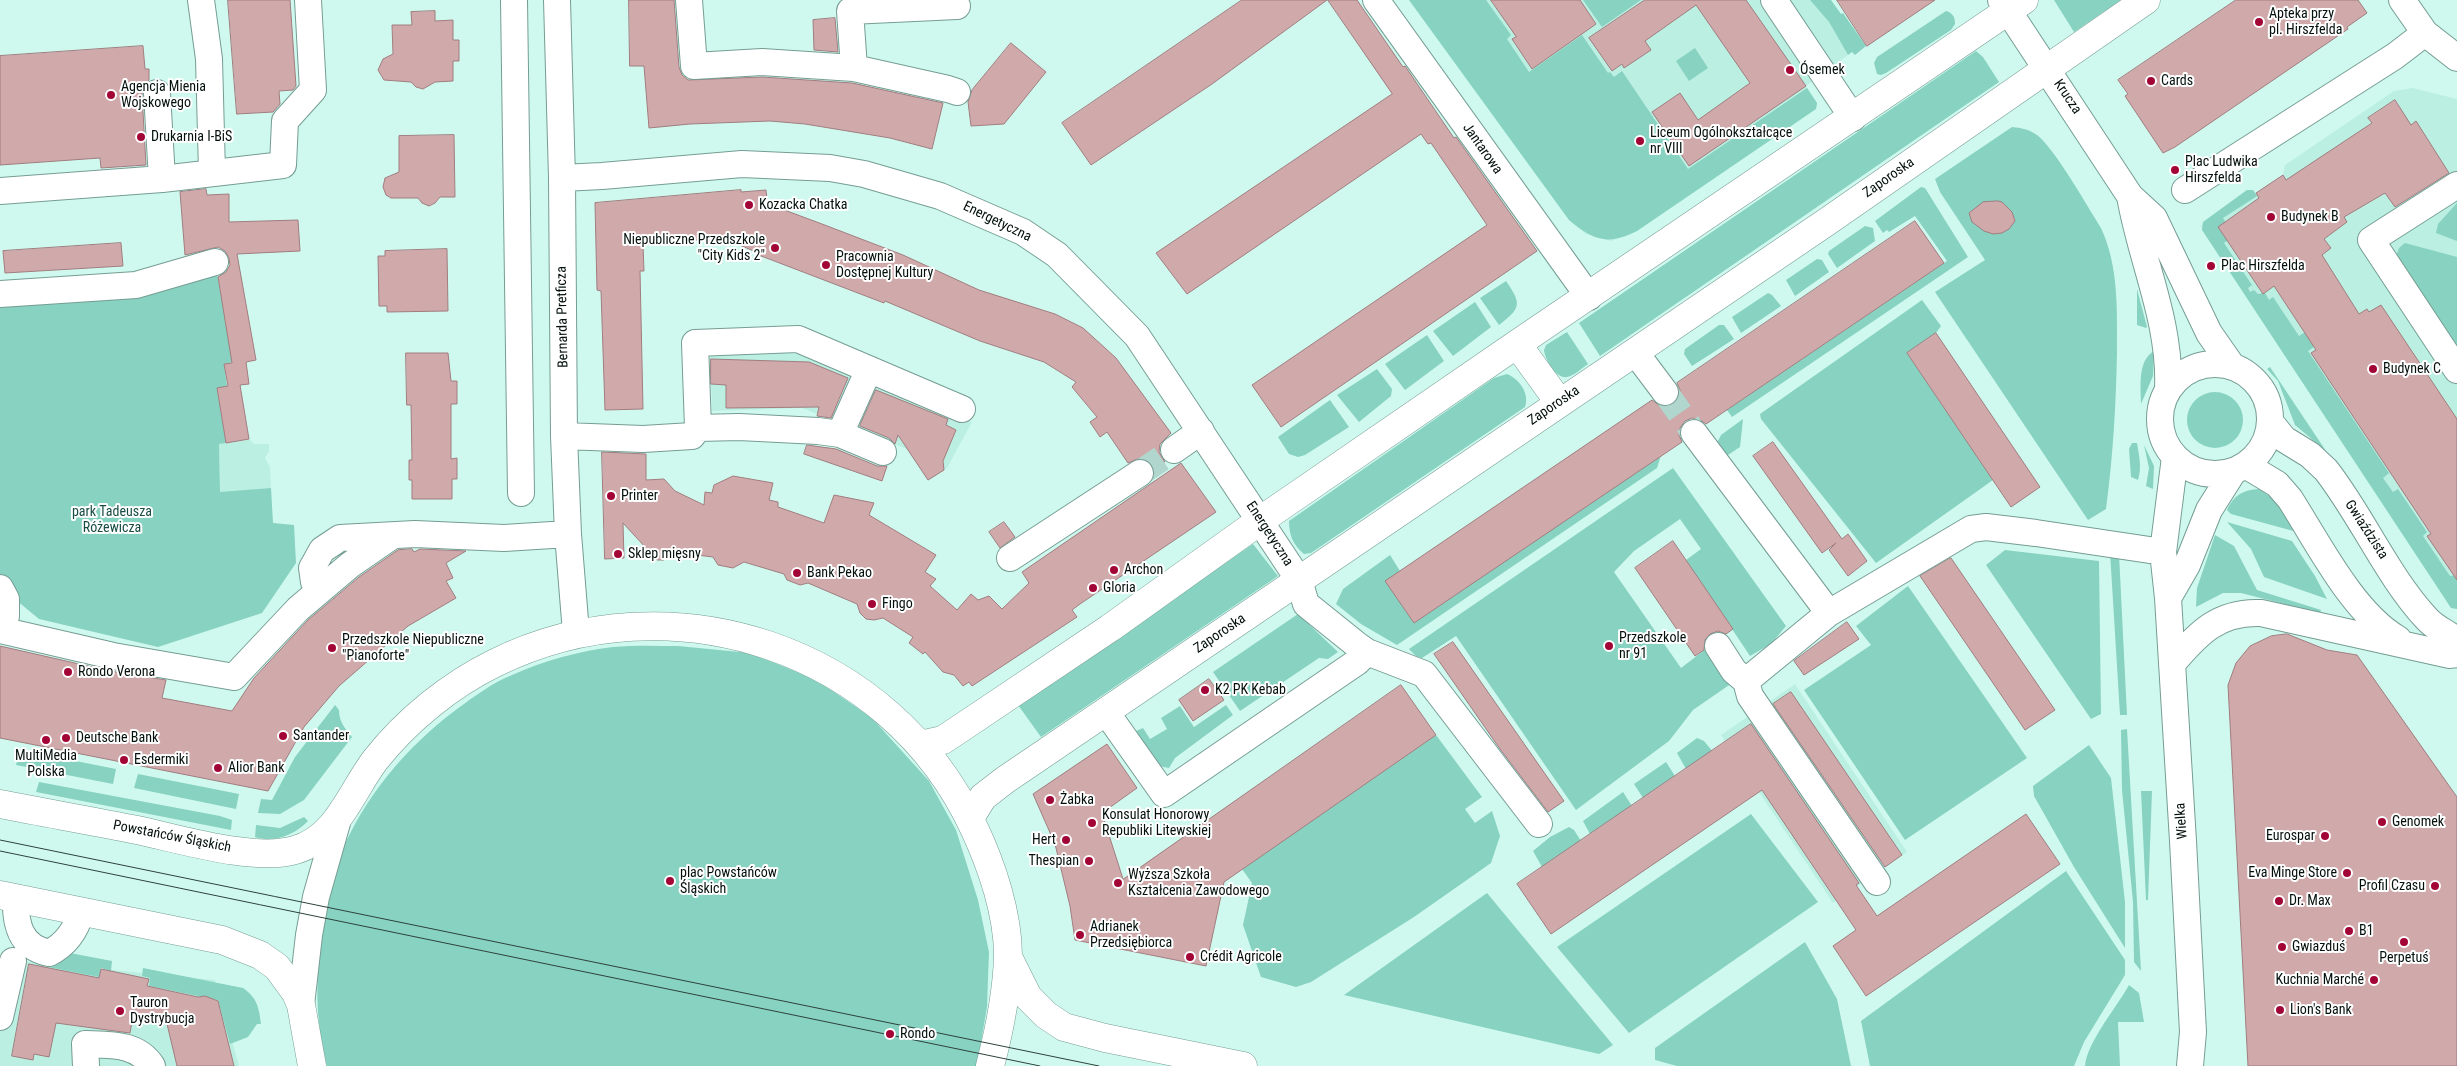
<!DOCTYPE html>
<meta charset="utf-8">
<style>
body{margin:0}
canvas{display:block;background:#cff9ef}
</style>
<canvas width="2457" height="1066"></canvas>
<script>
const g = document.querySelector('canvas').getContext('2d');
g.lineJoin = 'round';
function paint(path, color) { g.fillStyle = color; g.fill(path, 'evenodd'); }
function trace(path, color, width, dash) { g.strokeStyle = color; g.lineWidth = width; g.lineCap = dash ? 'butt' : 'round'; g.setLineDash(dash || []); g.stroke(path); }
function label(font, color, halo, rows, align = 'center') {
  g.font = font + ' "Roboto Condensed",sans-serif'; g.lineWidth = 4; g.setLineDash([]); g.textBaseline = 'middle'; g.strokeStyle = halo; g.fillStyle = color; for (const [text, x, y, turn = 0] of rows) {
    g.save(); g.translate(x, y); g.rotate((+turn || 0) * Math.PI / 180); g.textAlign = isNaN(turn) ? turn : align; if (halo) g.strokeText(text, 0, 0); g.fillText(text, 0, 0); g.restore();
  }
}
paint(new Path2D(`
 M1409,0H1810L1829,22L1848,55L1806,86L1817,103L1816,109L1637,231L1611,241L1586,234L1569,220Z
 M2413,88L2457,99V609L2291,365L2201,227L2203,222L2247,190H2253L2256,193L2283,175L2285,165L2394,91Z
 M710,351L809,354L972,422L947,468L928,481L907,449L802,408L712,411Z
 M249,439L254,444H269V451L265,458L270,467L271,488L220,493L219,444Z
 M1795,684L1907,852L1833,903L1721,735Z
 M0,959L215,980L239,1066H0Z`), '#bbefe2');
paint(new Path2D(`
 M1409,0H1486L1511,35L1507,39L1529,72L1582,35L1608,73L1610,72L1614,77L1622,71L1688,169L1807,88L1817,103L1816,109L1637,231C1607,246 1593,240 1569,220Z
 M1583,0H1641L1602,27Z
 M1810,0H1831L1841,14L1843,13L1866,46L1855,55L1852,52L1848,55L1829,22Z
 M2054,0H2121L2074,32Z
 M1946,11C1953,13 1955,17 1955,24L1951,30L1886,73L1881,75L1877,74L1874,63L1877,57Z
 M1695,48L1708,68L1689,81L1676,61Z
 M1976,51L1983,57L1999,82L1600,356L1579,323Z
 M2012,127C2022,128 2028,129 2037,135C2055,149 2087,206 2101,228C2119,267 2117,310 2117,352C2116,405 2113,457 2106,509L2088,520L1935,292L1985,260L1940,192L1935,179Z
 M1921,187L1925,188L1968,257L1732,417L1727,410L1947,261L1915,216L1889,232L1887,230L1883,233L1875,221Z
 M2247,190H2253L2257,196L2223,218L2234,236L2224,243L2252,285L2248,288L2250,292L2254,290L2258,294L2265,293L2269,300L2273,297L2299,336L2325,319L2334,333L2308,351L2389,473L2383,478L2393,492L2398,489L2427,532L2423,536L2450,576L2457,575V609L2451,608L2202,230L2203,222Z
 M2457,203V241L2436,233L2438,224Z
 M1865,226L1873,228L1875,241L1837,268L1828,254L1829,251Z
 M2405,243L2457,257V352L2396,256L2399,248Z
 M1817,259L1822,260L1829,272L1795,296L1786,280Z
 M216,268L233,362L224,364L227,386L217,389L226,443L219,444L220,492L271,488L273,523L294,525L296,563L262,613L158,647L39,619L16,600L0,576V303Z
 M1506,281C1522,304 1521,308 1499,325L1480,298Z
 M2137,289L2147,327L2146,328L2137,325Z
 M1768,293L1772,295L1781,306L1741,333L1732,317Z
 M1922,300L1941,326L1936,333L1907,353L1993,480L1876,563L1761,419L1760,414Z
 M1475,302L1491,327L1453,356L1433,331Z
 M1719,325H1724L1734,339L1692,366L1684,354L1685,349Z
 M1567,332L1588,364C1582,368 1574,376 1567,377C1555,379 1545,359 1544,350L1546,345Z
 M1427,335L1444,361L1405,390L1385,364Z
 M2154,351L2153,376L2141,404C2141,387 2137,361 2154,351Z
 M2270,367L2326,451L2295,425L2278,381L2267,369Z
 M1377,369L1392,389L1391,396L1359,422L1337,395Z
 M1507,374C1519,379 1530,393 1525,407L1311,553L1304,554C1293,545 1289,535 1289,521L1494,378Z
 M2187 420a28 28 0 1 1 56 0a28 28 0 1 1-56 0Z
 M1330,400L1349,427L1305,455L1298,457L1289,454L1278,437Z
 M1743,419L1740,447L1725,457L1717,443L1721,435Z
 M2132,443H2137C2139,456 2142,467 2138,480L2131,477L2129,449Z
 M2144,445L2154,466L2153,489L2146,486L2149,468Z
 M1661,455L1657,468L1397,645L1361,624L1336,604L1343,589L1390,555L1400,571L1386,582L1414,623Z
 M1673,468L1786,626L1771,644L1750,656L1686,560L1701,549L1680,519L1634,551L1614,572L1681,668L1711,645L1735,681L1693,710L1669,741L1576,810L1456,636L1422,658L1416,656L1409,649Z
 M2259,489L2278,502L2297,532L2231,514L2227,510C2234,495 2243,490 2259,489Z
 M2227,522L2292,541L2315,576L2327,599L2264,577L2251,549Z
 M2215,535L2234,546L2257,590L2318,609L2321,610L2320,613L2241,593H2223L2196,607L2197,588Z
 M1253,544L1278,576L1041,737L1018,705Z
 M2005,550L2099,561L2101,714L2091,719L1986,565Z
 M2110,552L2119,554L2127,715H2120Z
 M1908,586L2027,758L1905,840L1804,690L1871,645L1856,626Z
 M1298,614L1338,652L1328,659L1319,658L1240,711L1213,672Z
 M678,646L750,653L815,679L871,717L929,781L956,830L978,900L989,952L987,1007L977,1066H327C315,1019 315,979 323,931C327,907 330,881 339,858C363,798 406,747 457,709C475,696 492,683 512,675C543,661 579,651 613,647C635,645 657,646 678,646Z
 M335,705L339,710C339,722 345,728 352,737L304,800L280,814L258,813L261,799L272,800L295,757Z
 M1226,705L1233,715L1175,758L1169,768L1158,766L1136,731L1143,728L1150,739L1167,729L1161,718L1180,706L1194,727Z
 M2127,729L2141,971L2134,962L2133,902L2122,790L2121,730Z
 M1436,735L1482,797L1465,809L1475,823L1492,811L1500,836L1491,863L1414,917L1311,982L1296,987L1261,977L1243,925L1252,883L1242,869Z
 M1697,738L1704,741L1713,752L1686,769L1677,753Z
 M2089,745L2111,778L2125,902V948L2074,867L2034,796L2033,786Z
 M20,750L116,769L113,784L16,765Z
 M1666,762L1675,776L1643,798L1634,784Z
 M138,774L239,794L236,809L134,788Z
 M39,782L220,816L232,820L231,830L36,792Z
 M2141,791H2152L2148,900H2146Z
 M1623,792L1632,806L1590,834L1583,821Z
 M1751,814L1818,902L1629,1033L1557,947Z
 M304,817L308,821C295,835 274,843 255,837L256,825L280,828Z
 M1569,827L1574,830L1581,841L1542,867L1533,851L1550,837Z
 M2066,871L2125,960V975L2084,1042L2074,1066H1870L1861,1021Z
 M1487,893L1613,1045L1599,1054L1344,995Z
 M1805,942L1837,999L1851,1066H1677L1655,1060V1048Z
 M70,953L112,961L111,971L101,968L99,977L48,967Z
 M143,968L243,988C257,998 259,1007 261,1024H257L248,1037L230,1044L218,1000L149,986L150,978L142,976Z
 M2129,985L2139,993L2144,1022H2118L2120,1066H2085C2087,1042 2117,1007 2129,985Z`), '#88d2c1');
const building = new Path2D(`
 M228,0H290L296,86L293,90L279,91L280,104L273,112L237,114Z
 M629,0H674L679,67L682,75L688,80L762,77L852,83L943,103L932,149L890,138L805,124L770,121L690,124L649,128L644,66H630Z
 M1242,0H1327L1212,84L1091,165L1062,123Z
 M1328,0H1357L1403,67L1405,66L1454,138L1456,137L1537,251L1281,427L1252,385L1487,225L1431,143L1428,144L1421,134L1187,294L1156,253L1392,94Z
 M1491,0H1580L1596,24L1532,69L1512,39L1516,37Z
 M1645,0H1746L1806,86L1689,166L1652,112L1680,93L1698,120L1750,83L1696,5L1645,41L1651,50L1624,68L1622,64L1612,71L1589,38Z
 M1837,0H1935L1867,46Z
 M2236,0H2358L2367,13L2347,27L2348,29L2175,147L2163,153L2125,96L2128,94L2118,80Z
 M435,11V21L453,20V40H459V61H453V81L435,82L423,89L416,87L411,82L384,80L378,70L383,59L393,54L392,25H412L411,12Z
 M835,18L838,52L814,50L813,20Z
 M1011,43L1046,72L1004,124L971,126L968,102L972,90Z
 M143,46L145,69H149V80L144,86L142,94L146,165L101,168L100,158L0,165V56Z
 M2395,100L2411,125L2416,121L2449,173L2395,207L2385,193L2344,217L2347,222L2324,239L2331,248L2322,255L2359,314L2367,309L2369,312L2381,305L2457,419V580L2427,536L2431,534L2311,353L2316,350L2274,286L2263,294L2218,227L2259,198L2256,193L2283,175L2286,180L2372,123L2368,118Z
 M454,135L455,197H440L435,203L429,206L422,203L418,198H391L386,195L383,187L385,178L399,172V136Z
 M206,189L207,195L229,194V222L298,220L300,251L237,254L256,360L246,362L249,384L240,385L249,439L226,443L217,388L228,386L224,364L232,363L218,277L226,272L230,265L229,258L225,251L218,247L185,255L180,192Z
 M741,190V192L766,190L768,209L779,208L822,224L903,255L979,290L1055,314L1083,328L1116,358L1171,433L1160,444L1159,452L1165,462H1150L1140,458L1128,463L1107,432L1100,437L1090,422L1097,417L1072,387L1076,382L1044,362L980,341L885,301L884,303L756,254V252L735,243L707,244V239L643,245L644,271H640L643,409L605,410L601,291L597,290L595,203Z
 M1998,201L2002,202L2012,212L2015,221L2009,229L2002,233L1993,234L1984,231L1972,222L1969,213L1983,202Z
 M1915,221L1944,263L1706,424L1699,419L1692,418L1685,421L1680,428L1679,435L1682,442L1414,623L1385,581L1652,400L1660,406L1667,407L1674,404L1679,397L1680,390L1677,383Z
 M121,243L123,266L5,273L3,251Z
 M447,249L448,311L387,312V306H379L378,256H385V251Z
 M1936,333L2040,487L2011,507L1907,353Z
 M406,353H448L451,381H457V404H451V459L457,458V479H452V499H412V480H409V460H412L411,405H407Z
 M711,359L809,362L848,378L831,418L817,416L819,407L726,408V385L711,384Z
 M876,390L948,419L946,425L956,430L943,461L944,470L928,480L898,435L895,444L889,438L860,426Z
 M1773,442L1842,539L1848,534L1867,561L1848,576L1829,550L1836,543L1822,553L1753,456Z
 M807,445L836,449L877,466H887L882,481L804,454Z
 M602,452L646,454V480L664,479L675,491L704,505L705,492L712,493L714,485L733,476L773,483L769,500L778,502V507L824,523L834,495L874,503L869,515L936,555L925,572L936,579L930,586L957,610L971,594L978,600L989,596L1002,609L1029,583L1022,572L1181,463L1216,512L1080,604L1072,610L1077,617L972,686L969,682L963,686L954,675L943,672L925,652L923,654L909,643L913,637L883,618L874,620L866,619L860,613L857,604L808,583L800,585L787,580L784,574L744,562L733,568L718,565L713,557L673,552L664,560H657L623,523L624,558L605,559Z
 M1004,522L1015,537L1000,548L989,532Z
 M1673,541L1733,629L1726,634L1718,631L1710,634L1705,640L1704,650L1695,656L1635,568Z
 M412,549L414,552L420,549L466,551L446,563L453,578L446,581L456,598L408,626L339,686L304,727L268,791L0,738V646L110,671L166,680L162,698L232,711L254,678L308,620L359,577L398,550Z
 M1951,558L2055,710L2025,730L1920,576Z
 M1847,622L1859,639L1804,675L1794,661Z
 M2287,634L2327,650L2357,655L2457,797V1066H2248L2228,685L2236,663L2250,646L2271,636Z
 M1453,642L1564,801L1548,812L1500,749L1434,654Z
 M1209,679L1224,700L1193,721L1179,700Z
 M1401,685L1436,735L1224,882L1206,966L1075,940L1070,906L1055,844L1033,794L1107,744L1137,788L1102,813L1123,879Z
 M1791,692L1902,855L1885,867L1773,704Z
 M1751,724L1859,883L1856,885L1877,916L2026,814L2060,864L1866,996L1833,946L1856,930L1762,790L1551,934L1517,884Z
 M29,964L99,978L101,969L149,979L147,986L198,997L205,996L218,1001L234,1066H177L167,1024L132,1021L130,1033L56,1023L49,1057L34,1054L33,1060L12,1056Z`);
paint(building, '#d0a9ab');
trace(building, '#a17d7f', 1);
trace(new Path2D(`
 M1665,392L1694,433
 M1140,473L1174,450`), '#b0d6cd', 26, [26, 13]);
const minor = new Path2D(`
 M201,0L209,59L212,172
 M514,0L521,493
 M557,0L562,178L564,436L568,534L576,633
 M689,0L694,66L762,62L854,68
 M1376,0L1589,297
 M1774,0L1853,118
 M2001,0L2130,196L2154,218L2209,333L2232,366
 M2402,0L2425,33L2457,58
 M957,92L948,89L854,68L850,11L957,6
 M157,93L162,179
 M562,178L602,176L742,164L830,168L864,174L940,196L1023,232L1057,255L1137,336L1299,580L1306,604L1357,645L1367,652L1424,674L1539,824
 M2457,185L2371,240L2457,370
 M2185,190L2395,56L2425,33
 M0,191L162,179L283,165L285,121L313,90L308,0
 M2130,196C2141,261 2171,321 2168,389
 M0,294L136,285L215,262
 M1635,352L1665,392
 M2160 419a55 55 0 1 1 110 0a55 55 0 1 1-110 0Z
 M2271,423L2284,439L2310,455L2326,470C2362,516 2387,576 2427,619C2436,629 2447,632 2457,641
 M698,428L739,427L818,431L840,434L883,452
 M1694,433L1829,613
 M840,434L869,369
 M564,436L643,439L692,436L698,428L695,343L798,339L962,409
 M1174,450L1201,431
 M2175,457L2163,552L2168,598L2183,841L2193,1032L2190,1066
 M2247,466L2277,484L2290,499C2318,543 2353,613 2398,639
 M1010,558L1140,473
 M314,582L312,568L322,550L340,538L415,534L504,538L568,534
 M0,588L6,599V616
 M2168,598L2187,565L2209,510L2233,472
 M0,630L113,656L234,677L298,609L350,565L392,536
 M1718,646L1734,671L1746,681L1750,696L1877,882
 M2172,664C2198,633 2219,611 2261,613L2450,655L2457,654
 M1746,681L1829,613L1971,529L1986,527L2036,533L2163,552
 M1106,712L1164,794L1357,662L1367,652
 M16,898C15,924 20,947 49,953C67,944 76,930 81,912
 M301,1005L309,935L316,897L337,823
 M0,1017L13,961
 M86,1066L85,1044C111,1045 137,1043 152,1066`);
const major = new Path2D(`
 M1517,344L1559,402
 M920,745L943,740L961,728L1110,628L1261,520L1517,344L2024,0
 M0,804C46,813 92,821 137,830C180,839 254,862 295,850C338,838 351,791 376,759C407,720 450,685 495,663C671,576 890,648 974,828C992,866 1008,914 1008,956C1007,991 999,1032 990,1066
 M970,818L983,797L1005,780L1828,221L2146,0
 M0,895L222,940L260,955L277,967L296,993L301,1005L312,1066
 M1008,957L1028,997L1046,1015L1064,1027L1105,1038L1243,1066`);
trace(minor, '#759d93', 28);
trace(major, '#759d93', 29);
trace(minor, '#fff', 26);
trace(major, '#fff', 28);
trace(new Path2D(`
 M0,840L1099,1066
 M0,851L1040,1066`), '#2e423c', 1);
for (const [x, y, r, color] of [
 [2259,22,5,"#a20435"],
 [1790,70,5,"#a20435"],
 [2151,81,5,"#a20435"],
 [111,95,5,"#a20435"],
 [141,137,5,"#a20435"],
 [1640,141,5,"#a20435"],
 [2175,170,5,"#a20435"],
 [749,205,5,"#a20435"],
 [2271,217,5,"#a20435"],
 [775,248,5,"#a20435"],
 [826,265,5,"#a20435"],
 [2211,266,5,"#a20435"],
 [2373,369,5,"#a20435"],
 [611,496,5,"#a20435"],
 [618,554,5,"#a20435"],
 [1114,570,5,"#a20435"],
 [797,573,5,"#a20435"],
 [1093,588,5,"#a20435"],
 [872,604,5,"#a20435"],
 [1609,646,5,"#a20435"],
 [332,648,5,"#a20435"],
 [68,672,5,"#a20435"],
 [1205,690,5,"#a20435"],
 [283,736,5,"#a20435"],
 [66,738,5,"#a20435"],
 [46,740,5,"#a20435"],
 [124,760,5,"#a20435"],
 [218,768,5,"#a20435"],
 [1050,800,5,"#a20435"],
 [2382,822,5,"#a20435"],
 [1092,823,5,"#a20435"],
 [2325,836,5,"#a20435"],
 [1066,840,5,"#a20435"],
 [1089,861,5,"#a20435"],
 [2347,873,5,"#a20435"],
 [670,881,5,"#a20435"],
 [1118,883,5,"#a20435"],
 [2435,886,5,"#a20435"],
 [2279,901,5,"#a20435"],
 [2349,931,5,"#a20435"],
 [1080,935,5,"#a20435"],
 [2404,942,5,"#a20435"],
 [2282,947,5,"#a20435"],
 [1190,957,5,"#a20435"],
 [2374,980,5,"#a20435"],
 [2280,1010,5,"#a20435"],
 [120,1011,5,"#a20435"],
 [890,1034,5,"#a20435"]
]) { const dot = new Path2D(); dot.arc(x, y, r, 0, 2 * Math.PI); g.fillStyle = color; g.fill(dot); trace(dot, '#fff', 2); }
label('14px', '#020f0b', '#fff', [
 ["Apteka przy",2269,14],
 ["pl. Hirszfelda",2269,30],
 ["Ósemek",1800,70],
 ["Cards",2161,81],
 ["Agencja Mienia",121,87],
 ["Wojskowego",121,103],
 ["Liceum Ogólnokształcące",1650,133],
 ["nr VIII",1650,149],
 ["Drukarnia I-BiS",151,137],
 ["Plac Ludwika",2185,162],
 ["Hirszfelda",2185,178],
 ["Kozacka Chatka",759,205],
 ["Budynek B",2281,217],
 ["Niepubliczne Przedszkole",765,240,"right"],
 ["\"City Kids 2\"",765,256,"right"],
 ["Pracownia",836,257],
 ["Dostępnej Kultury",836,273],
 ["Plac Hirszfelda",2221,266],
 ["Budynek C",2383,369],
 ["Printer",621,496],
 ["Sklep mięsny",628,554],
 ["Archon",1124,570],
 ["Bank Pekao",807,573],
 ["Gloria",1103,588],
 ["Fingo",882,604],
 ["Przedszkole",1619,638],
 ["nr 91",1619,654],
 ["Przedszkole Niepubliczne",342,640],
 ["\"Pianoforte\"",342,656],
 ["Rondo Verona",78,672],
 ["K2 PK Kebab",1215,690],
 ["Santander",293,736],
 ["Deutsche Bank",76,738],
 ["MultiMedia",46,756,"center"],
 ["Polska",46,772,"center"],
 ["Esdermiki",134,760],
 ["Alior Bank",228,768],
 ["Żabka",1060,800],
 ["Konsulat Honorowy",1102,815],
 ["Republiki Litewskiej",1102,831],
 ["Genomek",2392,822],
 ["Eurospar",2315,836,"right"],
 ["Hert",1056,840,"right"],
 ["Thespian",1079,861,"right"],
 ["plac Powstańców",680,873],
 ["Śląskich",680,889],
 ["Eva Minge Store",2337,873,"right"],
 ["Wyższa Szkoła",1128,875],
 ["Kształcenia Zawodowego",1128,891],
 ["Profil Czasu",2425,886,"right"],
 ["Dr. Max",2289,901],
 ["Adrianek",1090,927],
 ["Przedsiębiorca",1090,943],
 ["B1",2359,931],
 ["Gwiazduś",2292,947],
 ["Crédit Agricole",1200,957],
 ["Perpetuś",2404,958,"center"],
 ["Kuchnia Marché",2364,980,"right"],
 ["Tauron",130,1003],
 ["Dystrybucja",130,1019],
 ["Lion's Bank",2290,1010],
 ["Rondo",900,1034]
], 'left');
label('14px', '#020f0b', '#fff', [
 ["Krucza",2067,97,56],
 ["Jantarowa",1482,149,55],
 ["Zaporoska",1889,178,-35],
 ["Energetyczna",997,222,26],
 ["Bernarda Pretficza",563,317,-91],
 ["Zaporoska",1554,406,-34],
 ["Gwiaździsta",2366,530,57],
 ["Energetyczna",1269,534,57],
 ["Zaporoska",1220,634,-34],
 ["Wielka",2182,821,-94],
 ["Powstańców Śląskich",172,837,11]
]);
label('14px', '#184c43', '#fff', [
 ["park Tadeusza",112,512],
 ["Różewicza",112,528]
]);
</script>
